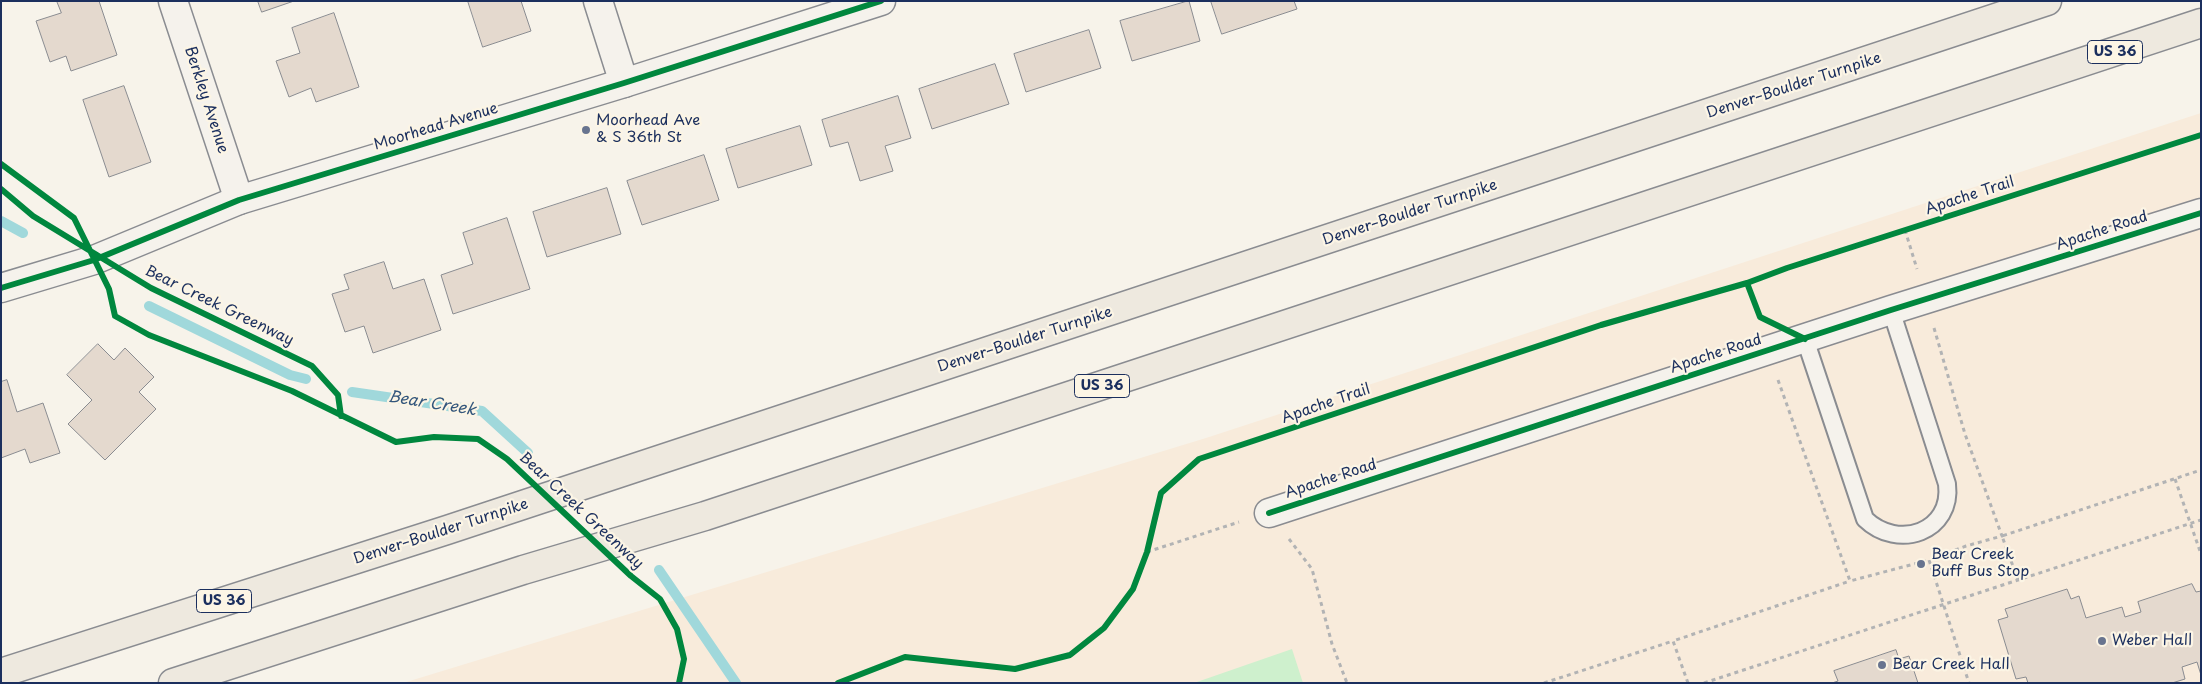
<!DOCTYPE html>
<meta charset="utf-8">
<style>
body{margin:0}
#map{position:relative;width:2202px;height:684px;overflow:hidden;background:#f7f3ea;font-family:"Playpen Sans",sans-serif}
canvas{display:block}
.frame{position:absolute;inset:0;border:2px solid #1b2f5e;pointer-events:none}
</style>
<div id="map">
<canvas width="2202" height="684"></canvas>
<div class="frame"></div>
</div>
<script>
const g = document.querySelector('canvas').getContext('2d');
g.lineJoin = 'round';
function paint(path, color) { g.fillStyle = color; g.fill(path, 'evenodd'); }
function trace(path, color, width, dash) { g.strokeStyle = color; g.lineWidth = width; g.lineCap = dash ? 'butt' : 'round'; g.setLineDash(dash || []); g.stroke(path); }
function label(font, color, halo, rows, align = 'center') {
  g.font = font + ' "Playpen Sans",sans-serif'; g.lineWidth = 4.5; g.setLineDash([]); g.textBaseline = 'middle'; g.strokeStyle = halo; g.fillStyle = color; for (const [text, x, y, turn = 0] of rows) {
    g.save(); g.translate(x, y); g.rotate((+turn || 0) * Math.PI / 180); g.textAlign = isNaN(turn) ? turn : align; if (halo) g.strokeText(text, 0, 0); g.fillText(text, 0, 0); g.restore();
  }
}
paint(new Path2D(`
 M2201,113V683H403L1206,438Z`), '#f8ebdb');
paint(new Path2D(`
 M1292,649L1303,683H1194Z`), '#cef0cd');
trace(new Path2D(`
 M1,221L23,233
 M149,306L290,375L306,379
 M352,392L482,411L528,453
 M659,570L736,683`), '#a0d8db', 10);
const building = new Path2D(`
 M57,1H99L117,55L71,71L66,56L50,62L36,21L61,13Z
 M258,1H294L262,12Z
 M468,1H521L531,31L483,47Z
 M1189,1L1200,41L1132,61L1120,21Z
 M1211,1H1294L1297,9L1222,34Z
 M334,13L359,87L316,102L311,88L289,97L276,61L300,53L292,28Z
 M1089,30L1101,68L1026,92L1014,54Z
 M995,64L1009,104L932,129L919,89Z
 M124,86L151,162L109,177L83,100Z
 M898,96L911,138L885,146L893,171L860,181L848,142L830,147L822,120Z
 M800,126L812,165L738,188L726,149Z
 M704,155L719,200L642,225L627,181Z
 M607,188L621,234L547,257L533,212Z
 M507,218L530,289L453,314L441,275L473,264L463,233Z
 M384,262L393,289L424,279L441,330L373,353L364,326L345,332L332,294L349,289L344,275Z
 M98,344L114,360L125,348L154,377L139,392L156,409L105,460L68,424L92,400L67,375Z
 M7,380L17,412L43,403L60,453L30,463L25,449L1,458V382Z
 M2192,584L2196,592L2201,591V675L2197,662L2182,667L2185,679L2172,683H2028L2026,677L2016,679L1998,620L2008,617L2005,609L2067,589L2071,599L2079,596L2086,618L2122,607L2125,617L2141,612L2138,602Z
 M1896,650L1899,659L1909,656L1918,683H1832L1838,681L1834,671Z`);
paint(building, '#e4d9ce');
trace(building, '#8a8c91', 1);
const lane = new Path2D(`
 M1805,339L1865,519C1898,551 1953,532 1947,484L1891,310`);
const street = new Path2D(`
 M173,1L239,200
 M598,1L624,83
 M1269,513L1891,310L2201,213`);
const secondary = new Path2D(`
 M1,288L94,260L239,200L624,83L881,1`);
const highway = new Path2D(`
 M1,673L447,530L2047,1
 M173,683L523,570L705,516L2201,23`);
trace(lane, '#8a8c91', 20);
trace(street, '#8a8c91', 31);
trace(secondary, '#8a8c91', 31);
trace(highway, '#8a8c91', 31);
trace(new Path2D(`
 M1905,230L1917,269
 M1934,328L1965,434L2002,536L1966,546L1929,560L1969,683
 M1778,380L1850,581L1929,560
 M2175,479L2201,554
 M1289,539L1312,569L1332,644L1347,683
 M1147,552L1239,522
 M2018,580L2002,536L2201,470
 M1544,683L1673,641
 M1688,683L1673,641L1850,581
 M1704,683L2201,520`), '#b2b3b4', 3, [4, 4]);
trace(lane, '#f5f2ec', 16);
trace(street, '#f5f2ec', 28);
trace(secondary, '#f5f2ec', 28);
trace(highway, '#eee9df', 28);
trace(new Path2D(`
 M1,164L74,218L109,289L115,316L149,335L292,391L396,442L434,437L478,439L507,459L631,576L660,599L677,629L684,659L679,683
 M1,189L33,216L151,288L312,366L338,395L341,416
 M1747,283L1760,317L1805,339
 M1,288L94,260L239,200L624,83L881,1
 M1269,513L1891,310L2201,213
 M838,683L905,657L1015,669L1070,655L1104,628L1133,589L1147,552L1161,493L1199,459L1601,325L1747,283L1787,268L2201,135`), '#00873e', 6);
for (const [x, y, r, color] of [
 [586,130,5,"#68748f"],
 [1921,564,5,"#68748f"],
 [2102,641,5,"#68748f"],
 [1882,665,5,"#68748f"]
]) { const dot = new Path2D(); dot.arc(x, y, r, 0, 2 * Math.PI); g.fillStyle = color; g.fill(dot); trace(dot, '#fcf5e5', 2); }
for (const [x, y, w] of [
 [2115,52,55],
 [1102,386,55],
 [224,601,55]
]) { const box = new Path2D(); box.roundRect(x - w / 2, y - 11.5, w, 23, 4); g.fillStyle = '#fcf5e5'; g.fill(box); trace(box, '#1b2f5e', 1); }
label('bold 14px', '#1b2f5e', null, [
 ["US 36",2115,52],
 ["US 36",1102,386],
 ["US 36",224,601]
]);
label('15px', '#1b2f5e', '#fcf5e5', [
 ["Denver–Boulder Turnpike",1794,86,-18],
 ["Berkley Avenue",206,100,72],
 ["Moorhead Avenue",436,127,-17],
 ["Apache Trail",1970,196,-18],
 ["Denver–Boulder Turnpike",1410,213,-18],
 ["Apache Road",2102,231,-18],
 ["Bear Creek Greenway",219,306,26],
 ["Denver–Boulder Turnpike",1025,340,-18],
 ["Apache Road",1716,354,-18],
 ["Apache Trail",1326,404,-19],
 ["Apache Road",1331,479,-18],
 ["Bear Creek Greenway",581,511,43],
 ["Denver–Boulder Turnpike",441,532,-18]
]);
label('15px', '#1b2f5e', '#fcf5e5', [
 ["Moorhead Ave",596,121],
 ["& S 36th St",596,138],
 ["Bear Creek",1931,555],
 ["Buff Bus Stop",1931,572],
 ["Weber Hall",2112,641],
 ["Bear Creek Hall",1892,665]
], 'left');
label('italic 16px', '#33567c', '#fcf5e5', [
 ["Bear Creek",432,404,9]
]);
</script>
